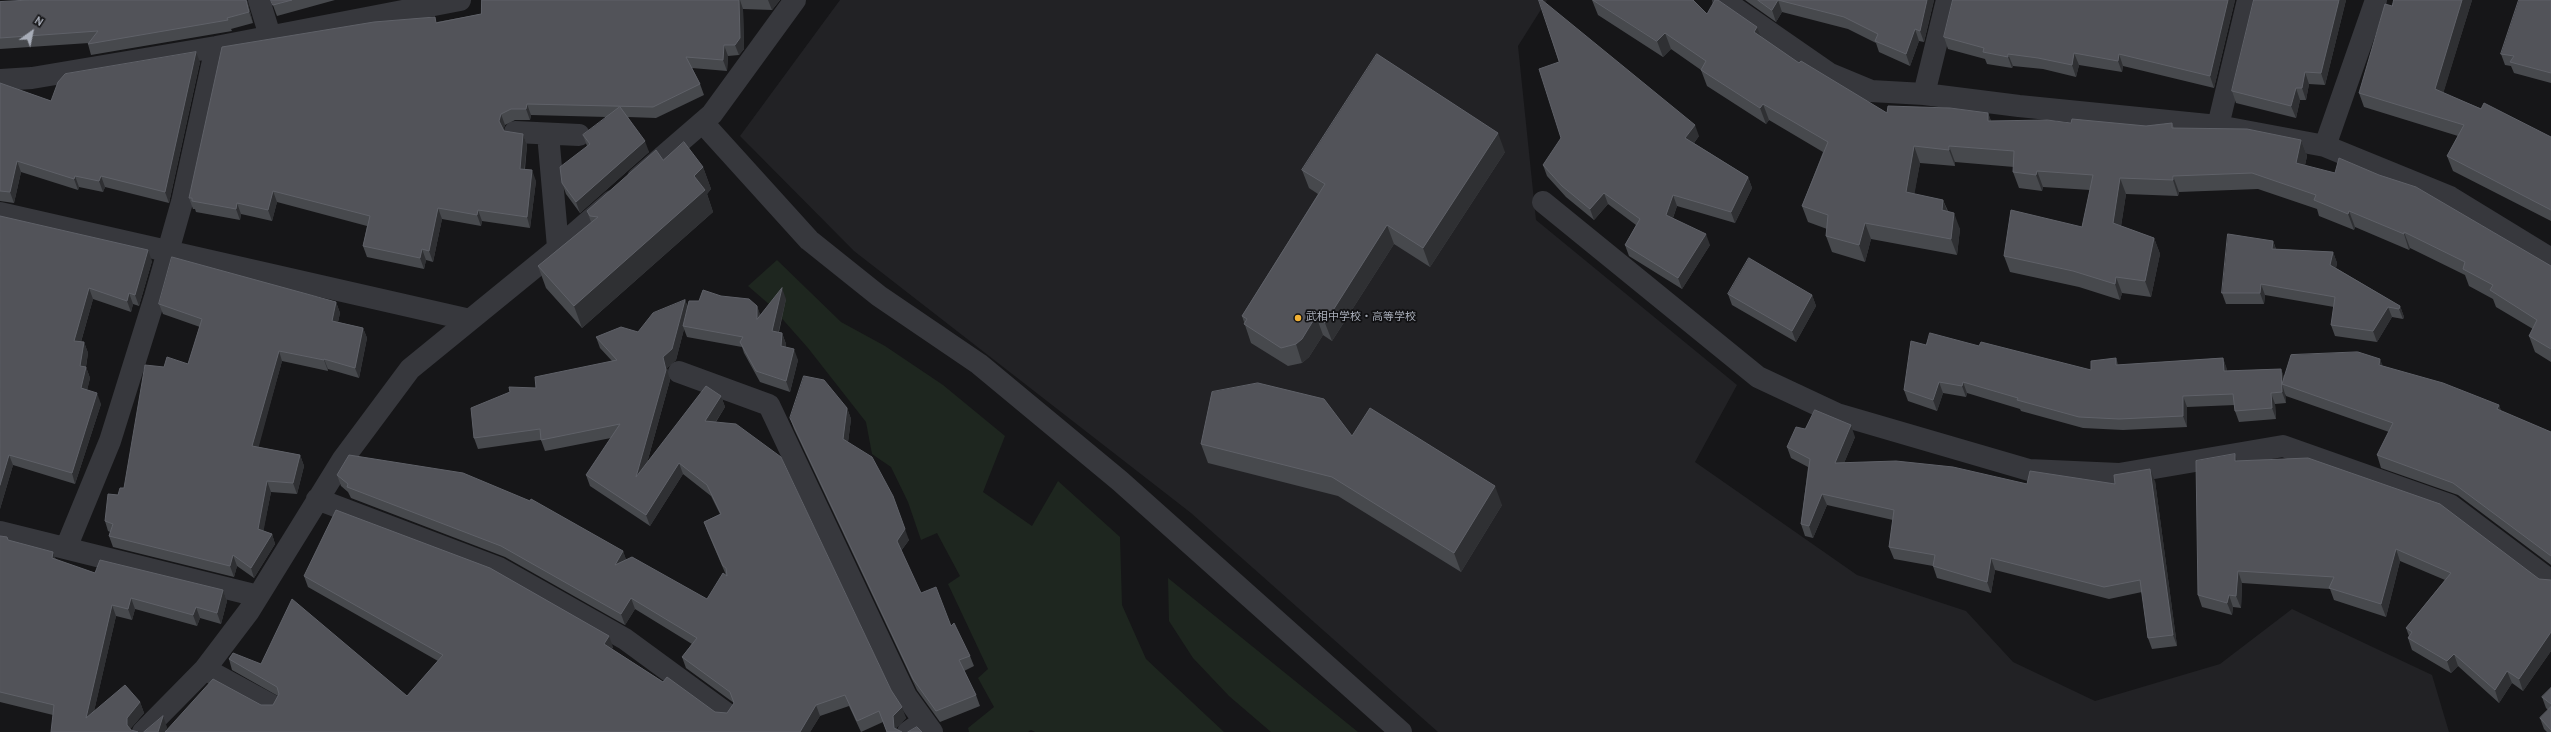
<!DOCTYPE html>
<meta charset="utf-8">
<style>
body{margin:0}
#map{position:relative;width:2551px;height:732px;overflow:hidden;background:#161618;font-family:Overpass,sans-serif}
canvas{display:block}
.north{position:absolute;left:12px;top:12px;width:40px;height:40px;-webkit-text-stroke:3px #111113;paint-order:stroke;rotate:33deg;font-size:11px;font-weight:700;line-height:16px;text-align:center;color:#a8adb8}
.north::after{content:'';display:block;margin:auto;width:14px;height:18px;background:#a8adb8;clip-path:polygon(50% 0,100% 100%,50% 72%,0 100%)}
</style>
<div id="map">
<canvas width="2551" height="732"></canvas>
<div class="north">N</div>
</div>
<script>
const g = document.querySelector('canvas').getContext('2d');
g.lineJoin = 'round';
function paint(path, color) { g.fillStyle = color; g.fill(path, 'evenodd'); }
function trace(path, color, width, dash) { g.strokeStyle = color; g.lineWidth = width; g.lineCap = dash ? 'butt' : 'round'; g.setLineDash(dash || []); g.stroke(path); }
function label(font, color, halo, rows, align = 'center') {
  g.font = font + ' Overpass,"Noto Sans JP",sans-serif'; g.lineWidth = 3.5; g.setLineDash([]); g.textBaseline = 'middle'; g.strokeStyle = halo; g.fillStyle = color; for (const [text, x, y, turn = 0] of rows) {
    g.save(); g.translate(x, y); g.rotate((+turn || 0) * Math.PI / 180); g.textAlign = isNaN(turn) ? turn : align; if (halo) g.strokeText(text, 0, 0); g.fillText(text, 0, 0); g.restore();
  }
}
paint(new Path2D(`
 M840,0H1547L1518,46L1536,220L1737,385L1695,462L1857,575L1966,611L2013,662L2095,701L2220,664L2292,609L2432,675L2449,732H1438L1191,513L854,251L740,136Z`), '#222225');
paint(new Path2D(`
 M777,260L841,322L885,346L943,385L1005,436L983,492L1032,526L1058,481L1120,537L1122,605L1146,659L1224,732H1035L1031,730L1028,732H969L968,728L994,707L978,678L988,669L948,584L960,576L937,533L921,540L908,502L891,467L872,454L866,422L808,348L770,305L748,286Z
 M1168,578L1358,732H1271L1229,696L1193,658L1169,621Z`), '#1e261f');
trace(new Path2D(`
 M259,0L270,36
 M1723,0L1830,74L1871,91L1924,94L2019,106L2218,126L2325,146L2450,197L2551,259
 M0,80L32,78L216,47L460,0
 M1924,94L1947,0
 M703,123L809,240L879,296L979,364L1120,481L1401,732
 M2218,126L2248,0
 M515,132L579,135
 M548,134L558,247
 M2325,146L2376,0
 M638,178L712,114L795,0
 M1543,202L1758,377L1837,414L2029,470L2119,474L2283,446L2450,505L2551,581
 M0,213L470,320
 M679,372L769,405L906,696L932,732
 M317,499L499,568L625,639L726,713
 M0,532L258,596
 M66,548L110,441L155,297L182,202L216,47
 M205,669L271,705
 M143,732L205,669L249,611L343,459L410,369L551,254L612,201
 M908,732L924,721`), '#37383d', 22);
paint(new Path2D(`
 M30,0H247L253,23L231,29L232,31L91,55L88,44L89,43L0,49V2Z
 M271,0H335L277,16Z
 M483,0H780L772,10L743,9L744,49L739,55L728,56L727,71L692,68L700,84L704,95L656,118L628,117L649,152L580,213L566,194L562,183L587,146L583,135L607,117L531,115L530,120H515L505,125L503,130L504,131L523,134L527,145L525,169L536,181L530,228L482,221L481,226L442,219L433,262L426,260L424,269L367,257L363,246L367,226L277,202L272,221L241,214L240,220L196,212L195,209H193L189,198L437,22L481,14Z
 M1592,0H1693L1707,14L1760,36L1799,63L1887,113H1988L1991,121L2146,126L2172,123L2174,128L2301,140L2307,156L2305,165L2551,266V362L2535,352L2529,336L2533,329L2496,307L2493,299L2469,286L2465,275L2410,248L2409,250L2355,227L2354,230L2319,216L2317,209L2258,189L2179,192L2178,196L2126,194L2121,226L2154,238L2160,254L2151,297L2122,293L2120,300L2079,287L2010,272L2004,256L2082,227L2090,190L2043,187L2042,191L2019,188L2013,172L2014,167L1955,162V166L1920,163L1914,194L1943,200L1948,211L1960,229L1957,255L1871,239L1865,262L1832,252L1826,236L1827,229L1808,222L1802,206L1823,152L1769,120L1766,124L1707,86L1701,70L1671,49L1663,57L1598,15Z
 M1745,0H1934L1924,42L1919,41L1910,66L1879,52L1876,43L1848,29L1782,12L1776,22Z
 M1953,0H2235L2214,88L2123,66L2122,72L2079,65L2076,77L2043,69L2013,66L2012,68L1987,64L1985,59L1948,49L1944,37Z
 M2254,0H2346L2325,85L2309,84L2306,100H2300L2296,118L2236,103L2232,91Z
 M2394,0H2472L2443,93L2551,137V221L2453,171L2447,156L2458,136L2364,107L2359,93Z
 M2551,0V83L2514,73L2511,66L2505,65L2501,54Z
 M200,62L169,203L105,187L103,192L79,187L78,190L21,172L14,203L0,201V83L51,101Z
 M1699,136L1694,143L1748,177L1752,188L1735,223L1677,206L1673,218L1710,245L1682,289L1629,256L1625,245L1636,225L1608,204L1594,220L1566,197L1547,176L1543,165Z
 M1505,152L1430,267L1394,244L1332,341L1323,335L1309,357L1302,363L1288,366L1251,343L1242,316L1318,194L1309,188L1302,170Z
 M663,160L703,167L711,189L707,194L713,212L582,328L546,288L538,266L591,222L587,211Z
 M0,216L152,261L139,306L133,304L131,312L93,299L81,342H84L88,353L86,367L90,378L87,390L101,404L75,484L13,465L0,509Z
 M2273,241L2276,249L2333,252L2337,263L2336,268L2400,306L2404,317L2403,319L2392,317L2377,342L2335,336L2331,325L2334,307L2265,295L2264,304H2226L2222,293Z
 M1728,294L1812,295L1816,306L1796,342L1732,305Z
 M786,299L779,332L782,333L786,344V347L798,360L790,392L760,382L744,353L742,347L687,337L684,329L676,360L667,368L670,380L647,463L721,396L725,407L716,422L891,690L906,718L897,727V730L902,732H887L883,722L861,732L849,706L820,716L810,732H144L167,727L165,732L261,705H273L278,696L232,670L229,659L261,664L407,696L438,661L308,587L304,576L613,647L612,649L663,682L715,712L727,713L734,704V703L686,668L682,657L692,644L635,609L625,625L505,557L351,498L348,492L341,486L337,475L623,551L626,560L707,599L726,575L708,533L704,522L720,514L711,496L683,474L650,526L590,486L586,475L611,438L545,451L541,440L478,449L474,438L536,388L612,361L600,348L596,337L638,332L685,300L688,307L757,306L760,315Z
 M336,302L340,313L338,322L363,328L367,338L359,378L328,369V371L282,361L258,447L300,455L304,466L297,494L271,492L263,531L272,534L275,544L254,578L237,566L234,577L113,547L109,536L110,532L108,531L105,521L118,495L124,488L164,367L188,364L200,327L163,314L159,304Z
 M1926,345L1979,346L2091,370L2119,365L2223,358L2227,371L2281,369L2284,378L2383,366L2499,405L2501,411L2551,432V565L2458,495L2381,468L2377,455L2389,432L2286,396L2285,394L2286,403L2275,404L2276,419L2239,422L2235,411V405L2187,407V427L2123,430L2083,428L2021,411L2020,409L1967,393L1966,397L1943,393L1937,411L1908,401L1904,390Z
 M847,408L851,419L848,442L909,540L901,551L921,593L951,626L970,656L974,666L964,671L976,695L980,706L940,722L917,690L794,429L790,418Z
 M1805,429L1855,437L1844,463L2027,484H2115L2155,481L2177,646L2152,649L2148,638L2142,592L2109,599L1995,570L1991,593L1937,578L1933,566L1894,559L1889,547L1893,520L1827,505L1813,538L1805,536L1801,524L1808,467L1791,458L1787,447Z
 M1352,436L1502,505L1461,572L1338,496L1208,463L1201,444Z
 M2235,454L2237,461L2539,579L2551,580V651L2523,691L2512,683L2499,703L2458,666L2451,673L2412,650L2408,638L2409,636L2406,628L2445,580L2400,561L2386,617L2334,600L2330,589L2242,583L2241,608L2233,607L2232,615L2202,607L2198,595Z
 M0,536L8,540L53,552L56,560L95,573L223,590L227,601L221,624L200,618L197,626L135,609L132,620L116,616L94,711L140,702L144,713L131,728L53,715L0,702Z
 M2551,688V732H2547L2544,729L2540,718L2548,710L2546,708L2542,697Z`), '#47494d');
paint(new Path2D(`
 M246,0H247L253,23L249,12Z
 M739,0H740L743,9L744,49L739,55L735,45Z
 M768,0H780L772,10Z
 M1778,0L1782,12L1776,22L1772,10Z
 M1927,0H1934L1924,42L1920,31Z
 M2228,0H2235L2214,88L2210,76Z
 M2339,0H2346L2325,85L2321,73Z
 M2462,0H2472L2440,104L2435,89Z
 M1757,27L1763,43L1754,32Z
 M1915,29L1919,41L1910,66L1906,54Z
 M1665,33L1671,49L1663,57L1657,41Z
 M724,45L728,56L727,71L723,60Z
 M196,52L200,62L169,203L165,192Z
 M2074,53L2079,65L2076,77L2072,65Z
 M2008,54L2013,66L2012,68L2008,57Z
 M2119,54L2123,66L2122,72L2118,61Z
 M2305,72L2309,84L2306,100L2302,88Z
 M2296,88L2300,100L2296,118L2291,106Z
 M527,104L531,115L530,120L526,109Z
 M1763,104L1769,120L1766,124L1760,108Z
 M1988,113L1994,129L1988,121Z
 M501,114L505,125L503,132L499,121Z
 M1695,125L1699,136L1689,149L1685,138Z
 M1498,133L1505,152L1430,267L1423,248Z
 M523,134L527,145L523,180L520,169Z
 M2301,140L2307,156L2302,179L2296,163Z
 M645,141L649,152L580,213L576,202Z
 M1914,146L1920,163L1912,208L1906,192Z
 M1949,146L1955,162V166L1949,150Z
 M17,161L21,172L14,203L10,192Z
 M703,167L711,189L707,194L713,212L582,328L574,306L694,176Z
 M532,170L536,181L530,228L527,217Z
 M2037,171L2043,187L2042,191L2036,175Z
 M75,176L79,187L78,190L74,179Z
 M101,176L105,187L103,192L99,181Z
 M2173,176L2179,192L2178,196L2173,180Z
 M1748,177L1752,188L1735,223L1731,212Z
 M2120,178L2126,194L2119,239L2113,223Z
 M273,191L277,202L272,221L268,210Z
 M1604,193L1608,204L1594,220L1590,209Z
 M1673,195L1677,206L1670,226L1666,215Z
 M1943,200L1949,216L1942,210Z
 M237,203L241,214L240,220L236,209Z
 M438,208L442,219L433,262L429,251Z
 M478,210L482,221L481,226L477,215Z
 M2349,211L2355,227L2354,230L2348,214Z
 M1954,213L1960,229L1957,255L1951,239Z
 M1865,223L1871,239L1865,262L1859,245Z
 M1387,225L1394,244L1332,341L1325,323Z
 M2404,232L2410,248L2409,250L2404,234Z
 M1706,234L1710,245L1682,289L1678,278Z
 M2154,238L2160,254L2151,297L2145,281Z
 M2273,241L2277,252L2272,249Z
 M422,249L426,260L424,269L420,258Z
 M148,250L152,261L139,306L135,295Z
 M2333,252L2337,263L2334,276L2330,265Z
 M2116,277L2122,293L2120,300L2115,284Z
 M2261,284L2265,295L2264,304L2260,293Z
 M89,288L93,299L78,352L74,341Z
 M782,288L786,299L776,342L772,331Z
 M129,293L133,304L131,312L127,301Z
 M1812,295L1816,306L1796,342L1792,331Z
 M685,300L689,311L683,326L684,329L676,360L667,368L670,380L640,488L636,477L663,357Z
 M336,302L340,313L336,331L332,321Z
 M757,306L761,317L757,319Z
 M2400,306L2404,317L2403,319L2399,309Z
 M2388,307L2392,317L2377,342L2373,331Z
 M1316,316L1323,335L1309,357L1302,363L1296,344Z
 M363,328L367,338L359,378L355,368Z
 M782,333L786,344L785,356L781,346Z
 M84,342L88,353L85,372L86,367L90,378L85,399L81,388L80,366Z
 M794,349L798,360L790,392L786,381Z
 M279,351L282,361L256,457L252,446Z
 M2116,358L2120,369L2116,365Z
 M2223,358L2227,369L2228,382L2224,371Z
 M324,359L328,369V371L324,360Z
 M2380,359L2385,371L2379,365Z
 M2281,369L2285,380L2282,384L2285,394L2286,403L2282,392Z
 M1939,382L1943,393L1937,411L1933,400Z
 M1963,382L1967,393L1966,397L1962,386Z
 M97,393L101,404L75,484L72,473Z
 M2271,393L2275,404L2276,419L2272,408Z
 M721,396L725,407L709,432L705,421Z
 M2183,396L2187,407V427L2183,416Z
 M2499,405L2504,418L2497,409Z
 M847,408L851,419L847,450L843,439Z
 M1851,425L1855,437L1839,475L1835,463Z
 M2235,454L2239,466L2235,461Z
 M9,455L13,465L0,509V485Z
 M300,455L304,466L297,494L293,483Z
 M679,463L683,474L650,526L646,515Z
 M2150,469L2155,481L2177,646L2173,635Z
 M267,481L271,492L262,539L258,529Z
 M1495,486L1502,505L1461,572L1454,553Z
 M1822,494L1827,505L1813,538L1809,526Z
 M905,529L909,540L900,552L897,541Z
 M272,534L275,544L254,578L251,568Z
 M2396,549L2400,561L2386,617L2381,604Z
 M623,551L627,562L615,565Z
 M53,552L57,563L52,558Z
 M233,555L237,566L234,577L230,566Z
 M1991,558L1995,570L1991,593L1987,582Z
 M2238,571L2242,583L2241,608L2236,596Z
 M223,590L227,601L221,624L217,613Z
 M2229,595L2233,607L2232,615L2227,603Z
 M131,598L135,609L132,620L128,609Z
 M631,598L635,609L625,625L621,614Z
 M112,605L116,616L90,729L86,718Z
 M196,607L200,618L197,626L193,615Z
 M2551,632V651L2523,691L2519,679Z
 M609,636L613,647L608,655L604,644Z
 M2454,654L2458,666L2451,673L2447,661Z
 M2507,671L2512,683L2499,703L2495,690Z
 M140,702L144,713L131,728V732L127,725V718Z
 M816,705L820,716L810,732H800Z
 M902,707L906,718L897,727V732L894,728L893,716Z
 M163,716L167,727L165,732H158Z`), '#2f3033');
const building = new Path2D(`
 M30,0H246L249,12L227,18L228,20L88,44L98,31L0,38V2Z
 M271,0H292L273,5Z
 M482,0H739L740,38L735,45H724L723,60L686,57L700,84L653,107L527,104L526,109H511L501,114L499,121L504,131L523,134L520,169L532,170L527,217L478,210L477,215L438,208L429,251L422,249L420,258L363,246L370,216L273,191L268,210L237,203L236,209L192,201V198H189L222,47L374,22L435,17L436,23L481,14Z
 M1539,0H1542L1695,125L1685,138L1748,177L1731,212L1673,195L1666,215L1706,234L1678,278L1625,245L1640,219L1604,193L1590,209L1562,186L1543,165L1561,138L1539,69L1559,62Z
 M1593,0H1693L1707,14L1715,0H1718L1757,27L1754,32L1799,63L1801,61L1887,113L1888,106L1950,108L1988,113V121L2047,120L2071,123L2072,119L2146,126L2172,123V128L2247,129L2301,140L2296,163L2335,173L2339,158L2379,175L2416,187L2551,266V349L2529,336L2537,320L2490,290L2493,285L2463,269L2465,262L2404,232V234L2349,211L2348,214L2314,200L2316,195L2252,173L2173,176V180L2120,178L2113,223L2154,238L2145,281L2116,277L2115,284L2073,271L2004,256L2011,210L2082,227L2093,175L2037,171L2036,175L2013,172L2014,151L1949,146V150L1914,146L1906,192L1943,200L1942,210L1954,213L1951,239L1865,223L1859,245L1826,236L1828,215L1802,206L1828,142L1763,104L1760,108L1701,70L1706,61L1665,33L1657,41Z
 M1758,0H1927L1920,31L1915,29L1906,54L1875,41L1878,34L1844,17L1778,0L1772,10Z
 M1953,0H2228L2210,76L2119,54L2118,61L2074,53L2072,65L2038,58L2008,54V57L1983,52L1984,48L1944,37Z
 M2254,0H2339L2321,73L2305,72L2302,88H2296L2291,106L2232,91Z
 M2394,0H2462L2435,89L2481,109L2484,103L2551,137V210L2447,156L2464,125L2359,93L2385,4L2392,6Z
 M2519,0H2551V73L2510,62L2514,56L2501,54Z
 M196,52L165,192L101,176L99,181L75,176L74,179L17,161L10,192L0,191V83L51,101L58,82L65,74Z
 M1377,54L1498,133L1423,248L1387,225L1325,323L1316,316L1302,339L1296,344L1281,348L1244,324L1247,319L1242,316L1325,184L1302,170Z
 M620,107L645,141L576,202L562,183L560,167L590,144L583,135Z
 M684,142L703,167L694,176L705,190L574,306L538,266L598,217L590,216L587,211L656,150L663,160Z
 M0,216L148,250L135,295L129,293L127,301L89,288L74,341L84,342L80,366L86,367L81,388L97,393L72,473L9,455L0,485Z
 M2228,234L2273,241L2272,249L2333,252L2330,265L2400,306L2399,309L2388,307L2373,331L2331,325L2335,297L2261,284L2260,293H2222Z
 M172,257L336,302L332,321L363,328L355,368L324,359V360L279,351L252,446L300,455L293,483L267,481L258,529L272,534L251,568L233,555L230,566L109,536L113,524L105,521L108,494L118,495L120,488H124L145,365L164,367L167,357L188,364L202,319L159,304Z
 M1749,258L1812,295L1792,331L1728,294Z
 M782,288L772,331L782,333L781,346L794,349L786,381L756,371L740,342L743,337L683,326L689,301H699L703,290L721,296L749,299L757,306V319Z
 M685,300L672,349L663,357L666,370L636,477L706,386L721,396L705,421L736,424L781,457L891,690L902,707L893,716L894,728L902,732H887L879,711L857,721L845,695L816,705L800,732H165L213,679L261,705H273L279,694L277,687L229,659L233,653L261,664L292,599L407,696L443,655L304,576L336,510L490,568L609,636L604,644L663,682L667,677L715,712L727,713L734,703L730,692L682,657L697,638L631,598L621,614L501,546L347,487L348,484L337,475L349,455L463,473L530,501L531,499L623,551L615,565L632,557L707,599L723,573L727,576L726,568L723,566L704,522L721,514L707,485L679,463L646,515L586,475L620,424L541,440L540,429L474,438L471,408L510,392L509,387L536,388L535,377L617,360L596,337L621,327L638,332L653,313Z
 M1930,333L1979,346L1981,342L2091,370V361L2116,358V365L2223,358L2224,371L2281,369L2282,392L2271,393L2272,408L2235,411L2233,394L2183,396V416L2119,419L2079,417L2017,400L2018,398L1963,382L1962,386L1939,382L1933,400L1904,390L1911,341L1926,345Z
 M2358,352L2380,359L2379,365L2443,383L2499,405L2497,409L2551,432V556L2453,483L2377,455L2393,423L2282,384L2291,355Z
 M804,376L824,380L847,408L843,439L872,457L893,496L905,529L897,541L921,593L936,587L951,626L954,623L970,656L959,660L976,695L936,711L913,679L790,418Z
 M1258,383L1324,399L1352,436L1370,408L1495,486L1454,553L1332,477L1201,444L1212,392Z
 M1815,410L1851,425L1835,463L1896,461L1953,467L2027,484L2030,471L2115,484L2114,475L2150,469L2173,635L2148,638L2140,580L2104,587L1991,558L1987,582L1933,566L1935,555L1889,547L1894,510L1822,494L1809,526L1801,524L1810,459L1787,447L1796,427L1805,429Z
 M2235,454V461L2308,458L2440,504L2539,579L2551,580V632L2519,679L2507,671L2495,690L2454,654L2447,661L2408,638L2412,632L2406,628L2451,573L2396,549L2381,604L2329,588L2334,577L2238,571L2236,596L2229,595L2227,603L2198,595L2196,461Z
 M0,536L7,537L8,540L53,552L52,558L95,573L100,560L223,590L217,613L196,607L193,615L131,598L128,609L112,605L86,718L125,685L140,702L127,718V725L131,730L138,732H51L54,705L0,692Z
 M2551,688V704L2542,697Z
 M2551,707V730L2540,718Z
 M163,716L158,732H144Z
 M917,727L922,732H908Z`);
paint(building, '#525359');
trace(building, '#5f6168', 1);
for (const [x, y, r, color] of [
 [1298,318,4,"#f2b134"]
]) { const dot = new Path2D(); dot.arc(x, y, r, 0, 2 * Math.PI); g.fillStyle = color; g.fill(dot); trace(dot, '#111113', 1.5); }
label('11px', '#a8adb8', '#111113', [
 ["武相中学校・高等学校",1306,318]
], 'left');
</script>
